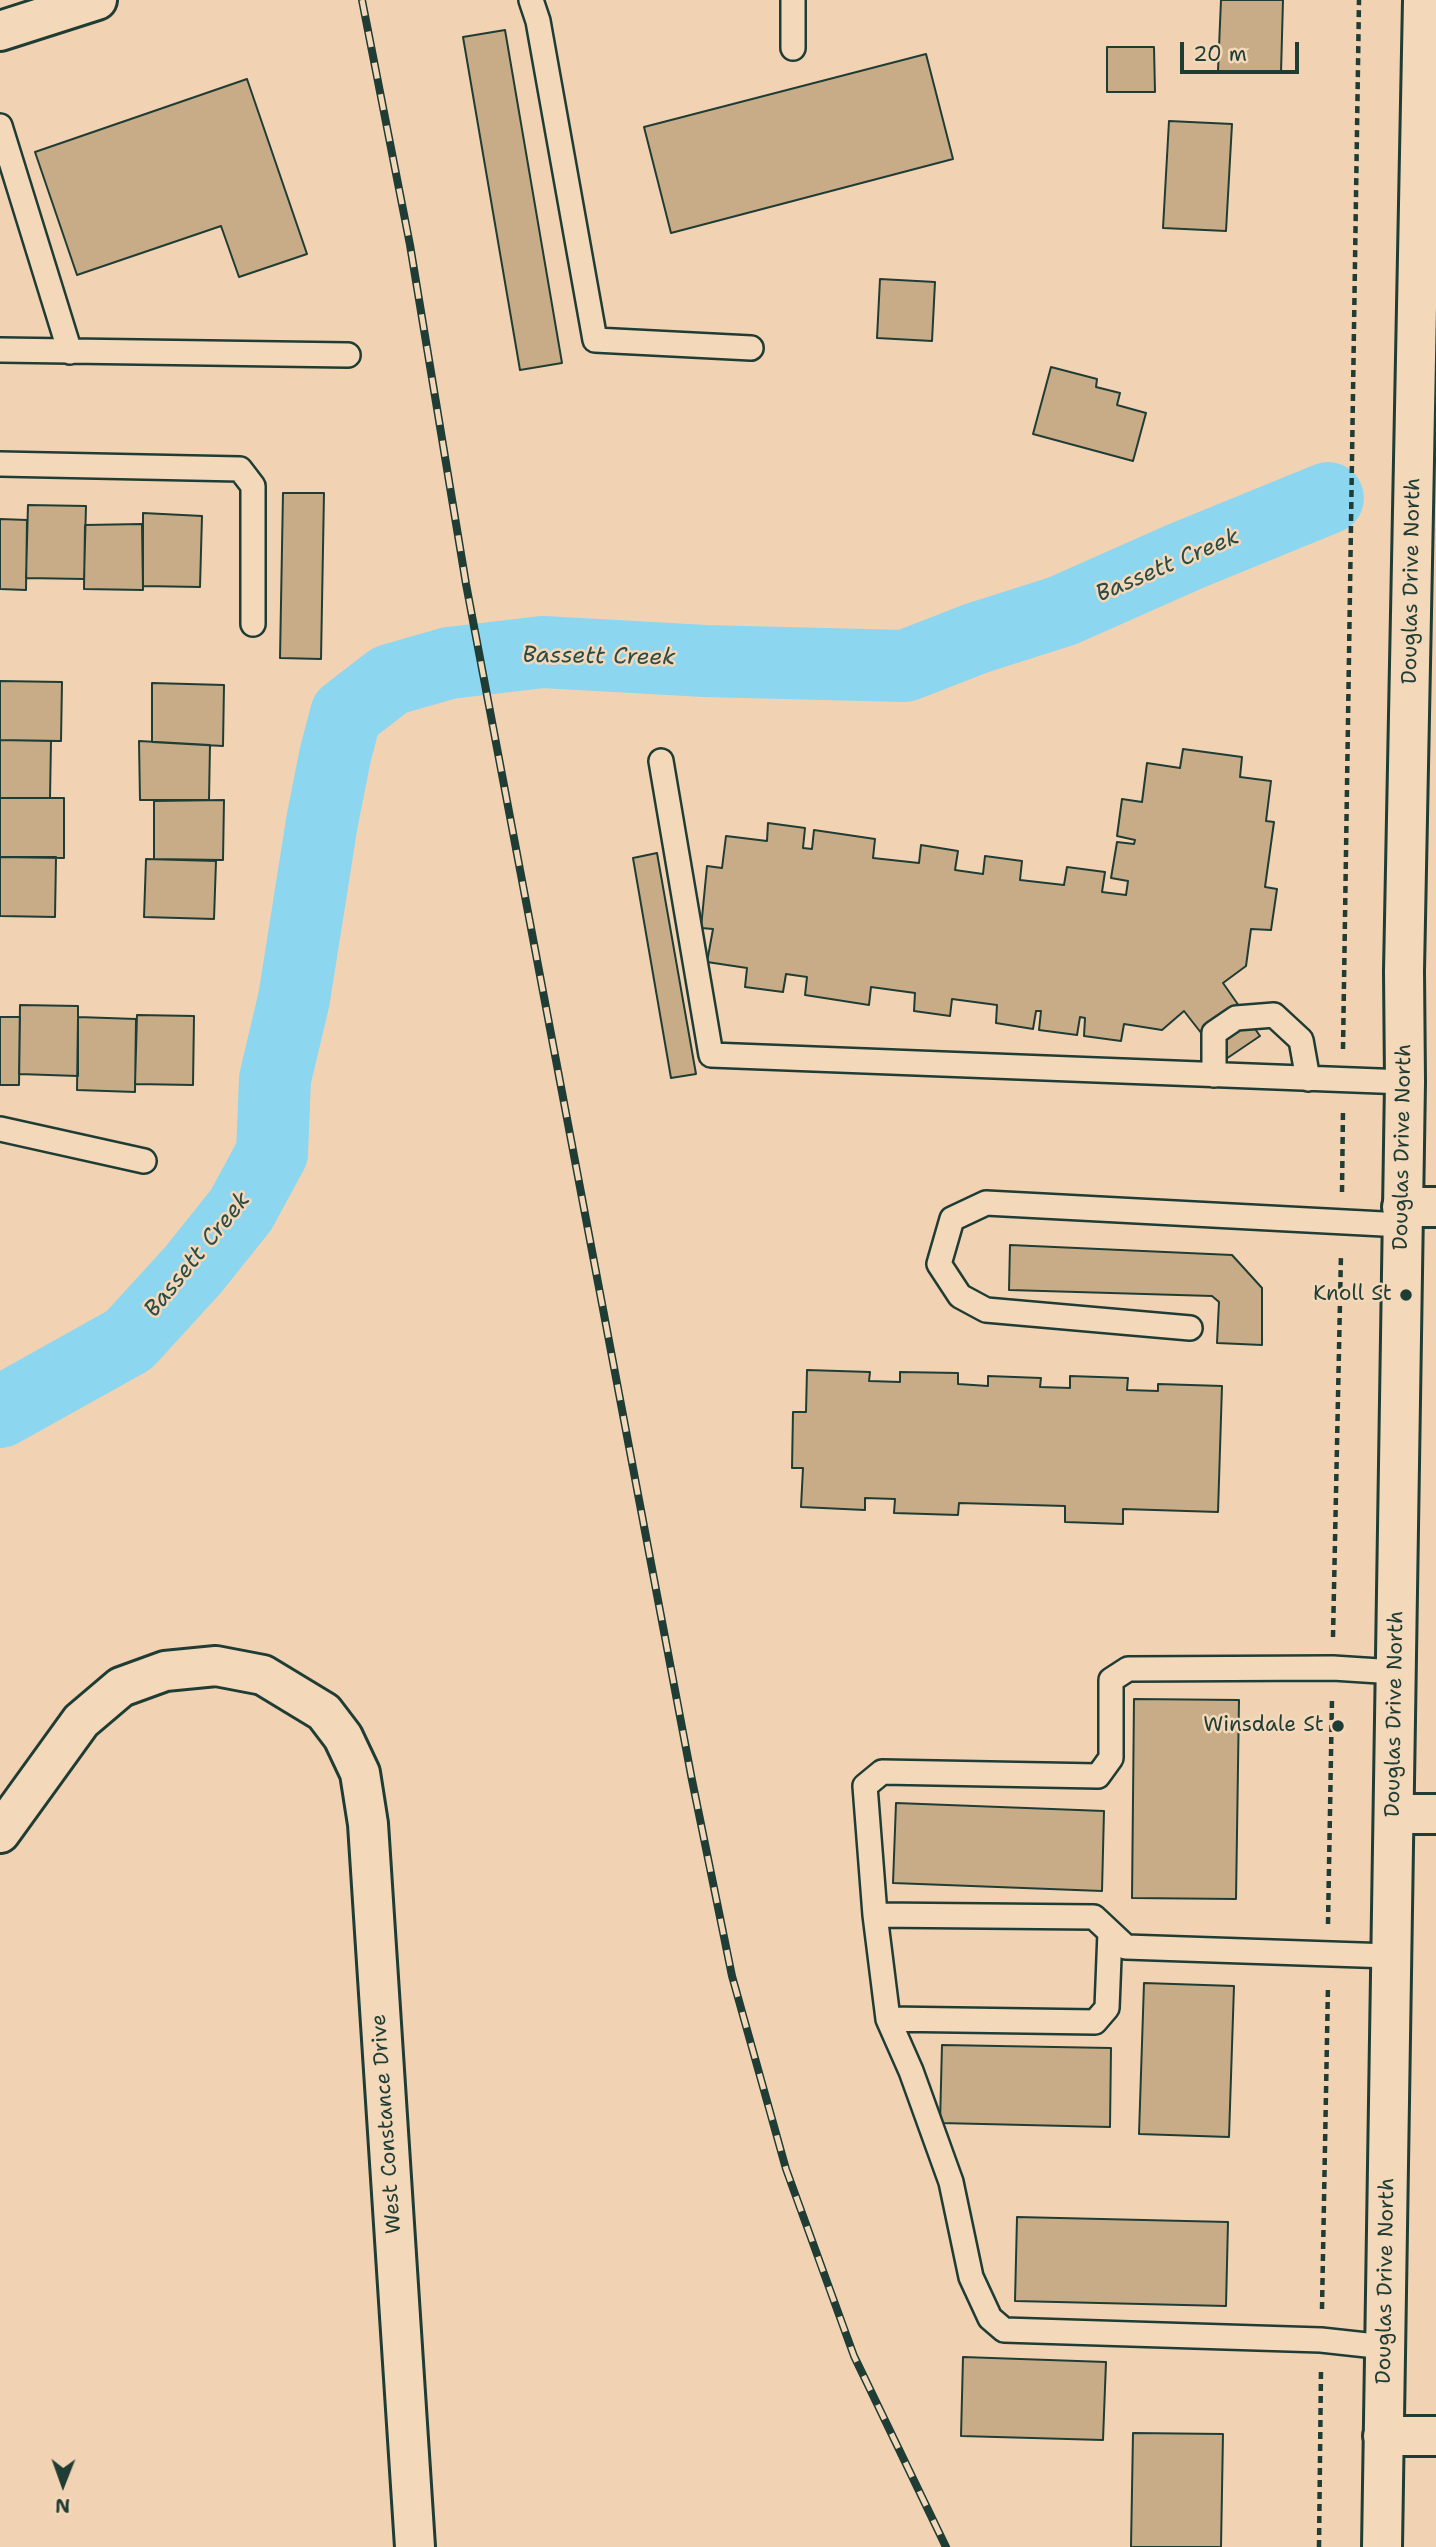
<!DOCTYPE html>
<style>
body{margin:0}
#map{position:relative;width:1436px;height:2547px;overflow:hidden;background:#f1d3b3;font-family:"Shantell Sans",sans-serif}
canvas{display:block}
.north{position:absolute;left:28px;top:2449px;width:70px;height:70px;-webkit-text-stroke:5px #f3d8ba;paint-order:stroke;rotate:181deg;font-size:19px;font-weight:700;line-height:28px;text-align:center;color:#1f3d34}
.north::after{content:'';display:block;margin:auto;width:24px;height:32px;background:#1f3d34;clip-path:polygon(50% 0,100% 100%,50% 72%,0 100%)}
.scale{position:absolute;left:1180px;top:42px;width:119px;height:32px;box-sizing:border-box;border:4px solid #1f3d34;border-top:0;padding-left:9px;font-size:21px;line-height:24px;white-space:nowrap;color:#1f3d34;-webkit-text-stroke:5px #f3d8ba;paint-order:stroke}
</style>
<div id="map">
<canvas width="1436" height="2547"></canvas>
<div class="north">N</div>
<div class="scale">20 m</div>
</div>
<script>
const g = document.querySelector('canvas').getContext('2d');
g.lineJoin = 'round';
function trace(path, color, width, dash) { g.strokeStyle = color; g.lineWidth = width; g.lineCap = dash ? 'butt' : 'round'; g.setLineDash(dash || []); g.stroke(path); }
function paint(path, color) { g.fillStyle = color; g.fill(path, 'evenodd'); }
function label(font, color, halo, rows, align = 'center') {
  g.font = font + ' "Shantell Sans",sans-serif'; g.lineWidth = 5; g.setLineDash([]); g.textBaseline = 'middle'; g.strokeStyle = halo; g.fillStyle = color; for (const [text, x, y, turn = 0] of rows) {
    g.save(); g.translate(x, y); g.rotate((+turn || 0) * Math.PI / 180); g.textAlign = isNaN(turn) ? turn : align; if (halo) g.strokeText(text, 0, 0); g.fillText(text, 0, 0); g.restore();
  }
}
trace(new Path2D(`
 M0,1412L129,1340L193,1270L241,1210L272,1153L275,1079L294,999L322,822L335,756L346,714L390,680L449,663L543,652L705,661L905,666L977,638L1062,611L1186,556L1328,498`), '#8dd6ef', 72);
const building = new Path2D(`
 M1221,0H1283L1281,73L1218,71Z
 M505,30L562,363L520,370L463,37Z
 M1107,47H1154L1155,92H1107Z
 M926,54L953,159L671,233L644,127Z
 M247,79L307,254L239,277L221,226L77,275L35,152Z
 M1169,121L1232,124L1226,231L1163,228Z
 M880,279L935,282L932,341L877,338Z
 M1051,367L1097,379L1096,387L1120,393L1117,405L1146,413L1133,461L1033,434Z
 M283,493H324L321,659L280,658Z
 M28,505L86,506L84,579L26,578Z
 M143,513L202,516L200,587L143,586Z
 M0,519L27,520L26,590L0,589Z
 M142,524L143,590L84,589L85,525Z
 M0,681L62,682L61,741L0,740Z
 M152,683L224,685L223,746L152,742Z
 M0,740L51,741L50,798H0Z
 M139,741L210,745L209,800H140Z
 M1183,749L1242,757L1240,777L1271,781L1266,821L1274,822L1265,887L1277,889L1271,930L1251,929L1246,966L1223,983L1260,1036L1223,1061L1184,1011L1162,1030L1124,1024L1121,1041L1084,1036L1085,1018L1080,1017L1077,1035L1039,1030L1041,1011H1036L1033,1029L996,1023L997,1005L952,999L950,1016L914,1011L915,993L871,987L869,1005L805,995L807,977L786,974L783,992L745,987L747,968L707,962L713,929L701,928L707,866L722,868L726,836L767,841L768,823L805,828L803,848L812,849L814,830L875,839L873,858L919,863L921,845L958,851L955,870L983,874L985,856L1022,861L1020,880L1064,885L1067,867L1105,872L1102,892L1126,895L1128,881L1111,878L1117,842L1134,844L1135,840L1117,836L1122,799L1142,802L1147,763L1180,768Z
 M0,798H64V858L0,857Z
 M224,800L223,860L154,859V801Z
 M657,853L696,1074L671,1078L633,858Z
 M0,857H56L55,917L0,916Z
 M146,859L216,861L214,919L144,917Z
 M20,1005L78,1006V1076L19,1074Z
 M137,1015L194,1016L193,1085L135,1084Z
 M0,1017H20L19,1085H0Z
 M78,1017L136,1019L135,1092L77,1090Z
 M1010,1245L1232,1255L1262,1288V1345L1217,1343L1219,1302L1212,1296L1009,1290Z
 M807,1370L870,1372L869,1381L900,1382V1372L958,1373V1384L988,1386V1376L1041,1378L1040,1387L1070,1388V1376L1128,1378L1127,1390L1158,1391V1384L1222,1386L1218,1512L1123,1509V1524L1065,1522V1506L959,1503L958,1515L894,1513L895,1499L865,1498V1510L801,1507L803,1468H792L793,1412H806Z
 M1134,1699L1239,1700L1236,1899L1132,1898Z
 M896,1803L1104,1811L1102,1891L893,1883Z
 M1144,1983L1234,1986L1229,2137L1139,2134Z
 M942,2045L1111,2048L1110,2127L940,2123Z
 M1017,2217L1228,2222L1226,2306L1015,2301Z
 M963,2357L1106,2362L1103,2440L961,2436Z
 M1133,2433L1223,2434L1221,2547H1131Z`);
paint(building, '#c8ac88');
trace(building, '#1f3d34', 2);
const service = new Path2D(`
 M531,0L538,21L595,340L751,348
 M793,48V0
 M0,126L70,352
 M0,350L348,355
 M0,464L240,469L253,486V624
 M661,761L711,1055L1405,1082
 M1214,1075V1033L1236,1018L1274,1015L1301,1040L1308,1079
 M0,1129L144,1161
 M1190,1328L986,1310L960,1296L939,1264L952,1219L986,1203L1402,1225
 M875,1915L888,2019L911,2071L951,2182L971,2277L990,2318L1004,2330L1321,2340L1385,2347
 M1390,1956L1126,1947L1094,1917L875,1915L865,1786L882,1772L1098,1776L1111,1758V1680L1128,1669L1333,1668L1395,1672
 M888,2019L1095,2022L1107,2008L1110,1932`);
const minor = new Path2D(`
 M1402,1207H1436
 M1394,1814H1436
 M0,1833L81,1721L121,1687L165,1671L216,1666L263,1675L324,1712L343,1737L360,1773L368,1824L415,2547`);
const tertiary = new Path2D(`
 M0,31L97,0
 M1383,2436H1436
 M1382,2547L1405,1082L1404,971L1423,0`);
trace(service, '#1f3d34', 28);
trace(minor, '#1f3d34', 44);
trace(tertiary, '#1f3d34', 44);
trace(new Path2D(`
 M1343,1049L1359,0
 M1342,1192L1343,1110
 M1333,1637L1341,1254
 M1328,1924L1332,1698
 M1322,2309L1328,1985
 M1319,2547L1321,2370`), '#1f3d34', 4.5, [7, 5]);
trace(service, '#f3d8ba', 23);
trace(minor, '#f3d8ba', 38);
trace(tertiary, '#f3d8ba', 38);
const rail = new Path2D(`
 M362,0L410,245L466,584L692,1780L732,1976L786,2169L854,2356L946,2547`);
trace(rail, '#1f3d34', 8);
trace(rail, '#f3d8ba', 5, [16]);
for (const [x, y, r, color] of [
 [1406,1295,7,"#1f3d34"],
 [1338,1726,7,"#1f3d34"]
]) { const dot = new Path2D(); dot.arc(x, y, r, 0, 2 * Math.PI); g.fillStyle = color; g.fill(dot); trace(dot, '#f3d8ba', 2.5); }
label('21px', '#1f3d34', '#f3d8ba', [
 ["Douglas Drive North",1412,581,-89],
 ["Douglas Drive North",1403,1147,-89],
 ["Douglas Drive North",1395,1714,-89],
 ["West Constance Drive",387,2124,-94],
 ["Douglas Drive North",1386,2281,-89]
]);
label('21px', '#1f3d34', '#f3d8ba', [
 ["Knoll St",1392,1295],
 ["Winsdale St",1324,1726]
], 'right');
label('italic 23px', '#2a4c47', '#f3d8ba', [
 ["Bassett Creek",1168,566,-23],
 ["Bassett Creek",599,657,1],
 ["Bassett Creek",198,1255,-51]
]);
</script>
